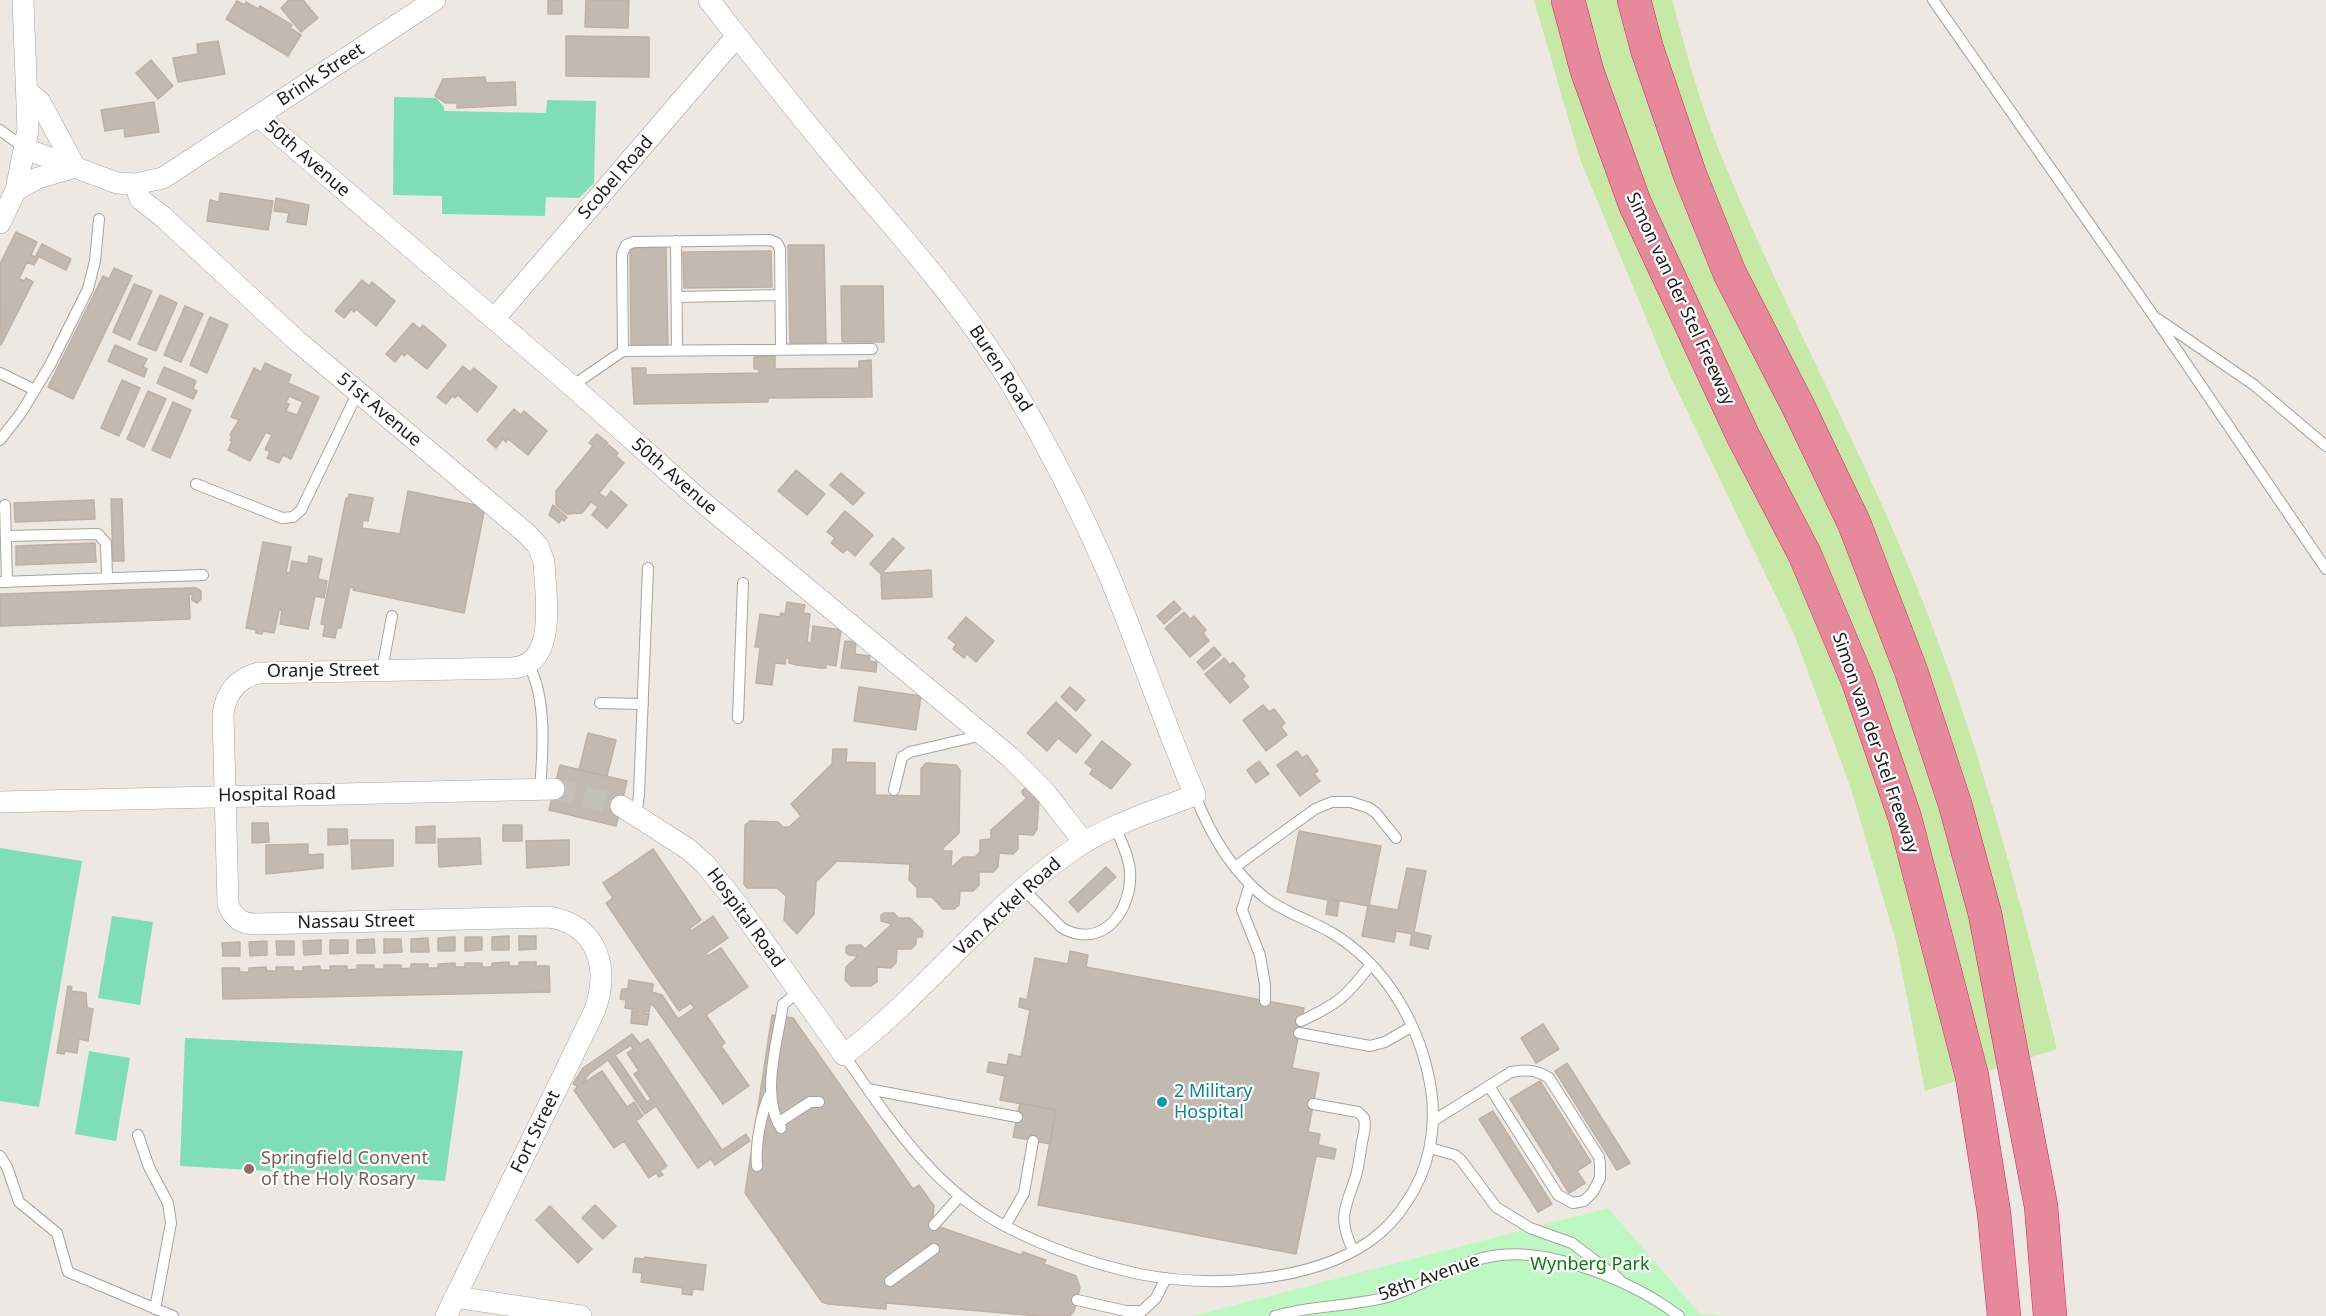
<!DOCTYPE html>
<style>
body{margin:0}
canvas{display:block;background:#ede9e2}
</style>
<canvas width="2326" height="1316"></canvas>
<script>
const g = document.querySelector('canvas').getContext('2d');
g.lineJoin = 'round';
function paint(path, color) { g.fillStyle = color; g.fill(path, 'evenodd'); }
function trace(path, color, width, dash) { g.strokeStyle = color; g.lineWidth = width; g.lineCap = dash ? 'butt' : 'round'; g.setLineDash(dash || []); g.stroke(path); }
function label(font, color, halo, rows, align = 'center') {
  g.font = font + ' "Noto Sans",sans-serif'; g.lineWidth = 4.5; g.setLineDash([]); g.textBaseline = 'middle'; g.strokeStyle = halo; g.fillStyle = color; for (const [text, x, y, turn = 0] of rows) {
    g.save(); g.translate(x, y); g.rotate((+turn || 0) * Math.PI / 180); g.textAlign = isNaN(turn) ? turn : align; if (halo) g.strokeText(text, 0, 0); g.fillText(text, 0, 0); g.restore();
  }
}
paint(new Path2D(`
 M1534,0H1672C1686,50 1699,102 1719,150C1777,295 1853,431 1912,575C1975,728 2018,889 2057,1049L1925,1091L1896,941L1850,786L1794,634L1668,371L1580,159Z`), '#c7e8a7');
paint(new Path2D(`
 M1608,1208L1700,1314L1729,1316H1193Z`), '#bdf8c2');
paint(new Path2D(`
 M394,97L436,98L444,107V111L546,113L547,100L596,101L594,183L579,198L546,197L545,216L442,214V196L393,195Z
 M0,848L82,861L39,1107L0,1101Z
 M112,916L153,922L140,1005L98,998Z
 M185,1038L463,1051L445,1181L180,1166Z
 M89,1051L130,1058L116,1141L75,1134Z`), '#7fddb8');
const building = new Path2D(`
 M289,0H303L318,18L301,32L281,8Z
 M548,0H562V14H548Z
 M586,0H629L628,28L585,27Z
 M237,1L245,5L246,2L258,9L260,6L292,25L290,28L301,35L288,56L226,19Z
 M566,36L649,37V77L566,76Z
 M218,41L225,74L178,82L173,58L198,54L197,44Z
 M151,60L173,86L158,99L136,73Z
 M485,77L486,83L515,82L516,105L457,108V103H445L435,96L443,79Z
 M154,102L159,132L125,137L124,128L105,131L101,110Z
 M220,193L273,201L268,230L207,221L210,200L219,202Z
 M276,198L309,205L306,225L287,222L289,213L274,211Z
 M16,232L37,242L31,255L38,258L34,265L27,262L19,279L24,281L26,278L33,282L1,345L0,264Z
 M42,244L71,259L66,270L36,255Z
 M788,245H824L826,343H790Z
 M666,247L668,345L631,346L630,248Z
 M771,251L772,287L684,288L683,252Z
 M114,268L132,276L73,399L48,387L103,276L109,279Z
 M362,280L369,286L372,282L395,301L376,326L356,309L354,312L351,310L344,318L335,311Z
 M134,284L152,291L130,340L113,332Z
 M841,286H883L884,342H842Z
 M160,295L177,303L156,351L138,344Z
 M185,306L203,314L181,362L164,355Z
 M210,317L228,325L207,373L190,365Z
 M413,323L420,329L423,325L446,345L427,369L407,353L404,356L402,353L395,362L386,354Z
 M115,345L147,359L143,367L147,369L144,377L108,361Z
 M775,356V369L859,368V361L871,360L872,397L768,398V402L634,404L632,368H646V375L759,373V369H754V357Z
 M265,363L291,375L288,383L319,397L291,459L283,455L279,463L267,458L270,452L265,449L272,435L266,432L250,461L228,450L232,441L230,440L232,436L230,435L239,420L231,417L254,368L261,372ZM289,396L303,402L297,415L286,411L289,404L286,403Z
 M463,366L470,372L474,368L497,387L477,412L458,395L455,398L452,396L446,404L437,397Z
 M164,367L196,381L193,389L197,391L193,399L157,383Z
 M122,380L140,388L119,436L101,428Z
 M148,391L166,399L144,447L127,439Z
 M173,402L191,410L170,458L152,450Z
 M514,409L521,415L524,411L547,431L528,455L508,439L506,442L503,439L496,448L487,440Z
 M597,434L608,443L604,447L606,448L609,445L618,453L616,456L624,463L599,493L606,498L611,491L627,505L607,528L592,515L598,507L591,502L582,513L567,514L556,505V491L593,446L589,443Z
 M796,470L825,494L807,515L778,491Z
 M841,473L864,493L853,505L830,485Z
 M408,491L485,507L464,613L353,590L354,588L350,587L341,628H337L335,638L323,636L325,625L321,624L346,498L348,499L349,494L373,498L368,521L363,520L362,528L400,534Z
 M111,499H122L124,561H113Z
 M94,500L95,519L15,522L14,503Z
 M553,505L567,517L564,521L562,519L559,523L549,515Z
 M845,511L873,535L855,556L847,549L843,553L831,543L835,538L827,532Z
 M893,538L904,548L882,573L931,570L932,597L882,599L881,574L870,564Z
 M263,542L291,547L286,572L290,573L292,561L308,564L309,556L322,559L318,579L327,581L324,598L315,596L308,629L280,624L282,610H279L274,633L263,631L262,634L256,633V630L246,628Z
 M95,543L96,562L16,565V546Z
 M189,588H196L201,591V599L197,603L192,600V594H189L190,619L0,626V594Z
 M1174,601L1181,609L1164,624L1157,616Z
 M787,602L805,605L803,613L810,614L807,642L811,643L813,626L841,630L836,666L826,664V668H820L797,665L789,663V658H786L785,664L775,663L772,685L756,683L760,647H755L760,614L780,617L781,613L785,614Z
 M1184,612L1190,619L1194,616L1206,630L1203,633L1209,641L1190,657L1165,628Z
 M966,617L994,641L976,662L967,654L964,658L953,649L956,644L948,638Z
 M845,641L856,642L855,654L870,656L869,661L877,662L876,672L841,668Z
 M1214,647L1221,655L1204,670L1197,662Z
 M1224,658L1230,665L1233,662L1245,676L1242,679L1249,687L1230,703L1205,674Z
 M859,687L921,696L916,730L854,721Z
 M1070,687L1085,700L1076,711L1061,697Z
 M1056,702L1091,735L1076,753L1058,738L1047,751L1027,733Z
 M1263,705L1269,712L1274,709L1285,723L1281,727L1287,735L1266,751L1243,720Z
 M588,733L616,740L607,776L579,770Z
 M1102,741L1131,764L1111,789L1090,774L1093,769L1085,763Z
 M833,749H847L846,762L875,763V795L921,796V769L926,763L956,765L960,770L959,833L943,848V851H952L951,865L953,866L963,857H975L980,852V840L991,839V830L1027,798L1023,795L1022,791L1026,787L1039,796L1037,829L1033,835L1018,834V849L1013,854L999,853L998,867L993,872H979V885L973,891H960L959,905L954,909H943L932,897H917V888L909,880L910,864L837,861L816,882L814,914L797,934L784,920L786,896L777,888H747L744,884L745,825L750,821L778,822L783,827H789L801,816L791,804L832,764Z
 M1297,751L1302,758L1307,755L1318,771L1314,774L1320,781L1300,796L1277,765Z
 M1259,761L1269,774L1256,783L1247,770Z
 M560,765L627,781L616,826L549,810Z
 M252,823H268L269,842L252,843Z
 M503,825H522V841H503Z
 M435,826V843H416V827Z
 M328,829H347L348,844L328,845Z
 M1299,831L1381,846L1369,905L1398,910L1407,868L1426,871L1414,932L1431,936L1428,949L1410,945L1412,934L1396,931L1394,942L1362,936L1368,906L1331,899L1339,902L1337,916L1326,914L1328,900L1287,892Z
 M480,838L481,864L439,867L438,839Z
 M351,840H393V866L352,869Z
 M569,840V865L527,868L526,841Z
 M308,844V855L323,854V868L266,874V845Z
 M653,849L701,920L689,929L691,931L713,916L728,938L706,953L708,956L721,948L748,987L706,1015L725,1043L721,1046L749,1086L723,1104L654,1006L650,1004L649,1012L644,1011V1013L649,1014L647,1025L631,1023L632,1011L637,1012V1010L625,1008L626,1000L620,999L622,989H628L629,980L653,984L652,992L662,995L678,1019L694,1008L691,1003L679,1011L606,903L613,898L603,883Z
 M1106,867L1116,877L1078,912L1069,902Z
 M884,913H894L898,918H910L923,931L922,937H916V944L911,949H897L896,963L891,968L877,967V982L871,986H851L845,980L846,967L858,956L849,955L846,953V947L849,945H861L865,949L892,924L881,921V915Z
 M509,936V950H492V937Z
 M519,936H536V949L519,950Z
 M455,937V951H438V938Z
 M465,937H482V950L465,951Z
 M428,938L429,952H411V939Z
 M374,939L375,953H357V940Z
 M384,939H401L402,952L384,953Z
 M321,940V954L304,955L303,941Z
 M330,940H348V953L330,954Z
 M267,941V955L250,956L249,942Z
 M276,941H294V955H277Z
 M240,942V956H223L222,943Z
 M1070,951L1088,955L1086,967L1304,1008L1292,1068L1319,1073L1308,1132L1320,1134L1318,1145L1336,1149L1334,1159L1316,1156L1296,1254L1038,1205L1056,1110L1000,1100L1005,1076L987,1072L989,1062L1007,1065L1009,1054L1021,1057L1030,1010L1019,1007L1020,998L1027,1000L1035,958L1068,964Z
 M509,962V966H519V962H536V966H549L550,992L223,999L222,968H239L240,972H249V968L266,967L267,971H276V967H293V971H303V967L320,966V970H330V966H347V970L357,969V965H374V969H384V965H401V969L411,968V964H428V968H438V964L455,963V967H465V963H482V967H492V963Z
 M68,986L72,987L71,991L86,993L87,1008L93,1009L88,1041L79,1039L77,1053L65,1051L64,1054L57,1053Z
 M772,1015L793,1018L913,1189L919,1185L934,1206L933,1217L929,1221L934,1225L1021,1255L1023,1252L1046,1260L1044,1264L1076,1276L1080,1288L1074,1311L1070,1316H1038L886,1303V1309L828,1304L822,1302L745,1193Z
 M1543,1024L1559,1049L1536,1063L1521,1038Z
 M632,1034L640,1044L648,1039L722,1150L746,1134L750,1141L715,1165L711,1159L698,1168L656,1106L645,1114L608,1060L589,1074L582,1084L602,1071L627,1107L634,1102L643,1116L636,1121L667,1166L660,1171L663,1175L659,1177L656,1173L649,1178L624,1141L614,1148L574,1090L578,1086L573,1084L583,1068ZM631,1045L633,1049L627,1053L639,1071L634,1074L651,1099L647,1102L615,1055Z
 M1567,1063L1630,1163L1617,1170L1555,1071Z
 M1540,1081L1591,1162L1577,1171L1585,1183L1569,1193L1510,1099Z
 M1020,1103L1056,1110L1050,1144L1013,1137Z
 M1493,1111L1552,1204L1538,1212L1479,1119Z
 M595,1205L616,1226L603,1239L582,1218Z
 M550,1206L592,1249L578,1263L536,1220Z
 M645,1257L706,1265L703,1290L693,1289L692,1295L682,1294L683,1288L641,1282L642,1273L633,1272L635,1258L644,1259Z`);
paint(building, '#c2b9b1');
trace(building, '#bfb0a4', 1.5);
trace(new Path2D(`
 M554,789L621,806`), '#c3c0ba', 21, [21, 10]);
const lane = new Path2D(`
 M1933,0L2153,315L2326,569
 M0,130L26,149
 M676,241L677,351
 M677,297L780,295
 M2158,319L2254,385L2326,446
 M623,351L622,254L626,245L634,242L770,240L777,243L780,249L781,350
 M0,373L35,390
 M572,386L623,351L872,349
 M0,440L21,413L50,365L88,289L95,261L99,219
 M196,484L282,518L293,517L301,510L358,392
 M5,505L7,582
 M6,536L98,534L106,543L107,578
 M0,582L203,575
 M528,664C547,696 543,752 540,789
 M382,670L392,616
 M600,703L643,704
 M738,718L743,583
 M894,790L902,757L910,752L983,735
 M636,815L639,795L648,568
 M1235,867L1315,809L1332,802H1351L1369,808L1376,813L1396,838
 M1250,884L1242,910L1260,955L1265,985V1001
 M1023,889L1062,928C1103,951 1133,909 1130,871C1129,856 1121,841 1115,827
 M1301,1021C1338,1004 1347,996 1371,964
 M1299,1033L1370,1046L1385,1042L1411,1027
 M844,1055C889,1119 933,1189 1005,1226C1047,1248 1094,1264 1139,1274C1209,1288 1310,1283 1370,1241C1384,1231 1397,1217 1406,1203C1429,1170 1437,1129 1431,1089C1421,1027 1387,966 1332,933C1310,920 1285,913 1264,897C1231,870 1210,834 1195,795
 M868,1089L1017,1117
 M1313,1104L1358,1112L1364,1118C1366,1126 1364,1134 1362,1142C1360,1154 1359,1167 1355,1179C1344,1210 1338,1219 1353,1250
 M1433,1121L1511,1072C1526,1069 1537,1070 1549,1078L1599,1157L1600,1164V1178L1593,1192L1584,1201L1573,1203L1558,1195L1489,1086
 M778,1123L810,1102H819
 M781,1128C760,1096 778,1040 783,1004L799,992
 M138,1135L149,1167L168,1203L171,1223L155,1309
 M1430,1148L1455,1155L1461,1160L1496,1207L1530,1228L1572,1243L1619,1279
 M0,1156L7,1167L19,1202L57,1233L68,1272L173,1316
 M757,1166C755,1147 761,1113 769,1096
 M934,1225L960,1196
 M1005,1226L1024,1193L1033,1141
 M890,1281L934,1249
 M1077,1300L1126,1311H1142L1156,1298L1166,1278
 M1275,1316C1311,1305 1350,1307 1387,1297C1421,1287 1454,1264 1488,1257C1546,1244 1634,1282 1679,1316`);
const street = new Path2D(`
 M258,116L572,386L700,500L1010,757L1044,791L1084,842
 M26,149L117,183L135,184L163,178L435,0
 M135,184L140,199L162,216L296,340L527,534L538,546L544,562C545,594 559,665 512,668L258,673C237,679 226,692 223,714L228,904C233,918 242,924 256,924L549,917C599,925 610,970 594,1012L446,1316
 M16,190L38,178L75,167L40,102L28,92
 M0,223L16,190L28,130L23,0
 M494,319L737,36
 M0,802L554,789
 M621,806L688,849L705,864L737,904L844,1055C925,994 987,909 1071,851C1108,825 1154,811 1195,795C1164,723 1139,648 1109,575C1080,508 1047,444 1010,382C966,310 911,247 857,184C806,124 757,62 709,0
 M455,1297L581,1316`);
const highway = new Path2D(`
 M1568,0L1587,71L1635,204L1743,436L1805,555L1858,681L1905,818L1972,1076L1994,1213L2004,1316
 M1634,0L1647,49L1690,175L1730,274L1798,406L1854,523L1911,671L1955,804L1985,914L2041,1206L2050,1316`);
trace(lane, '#a3a3a3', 12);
trace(street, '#a3a3a3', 22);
trace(highway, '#d52563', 34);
trace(lane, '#fff', 10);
trace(street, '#fff', 21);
trace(highway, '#e5899b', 33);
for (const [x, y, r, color] of [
 [1162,1102,6,"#0f9aa8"],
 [249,1169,6,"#8d6e63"]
]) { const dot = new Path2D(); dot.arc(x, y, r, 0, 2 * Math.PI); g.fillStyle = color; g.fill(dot); trace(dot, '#fff', 2); }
label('18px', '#1c1c1c', '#fff', [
 ["Brink Street",321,75,-33],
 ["50th Avenue",307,159,41],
 ["Scobel Road",616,178,-49],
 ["Simon van der Stel Freeway",1680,299,65],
 ["Buren Road",1000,369,57],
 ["51st Avenue",379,410,40],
 ["50th Avenue",674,477,41],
 ["Oranje Street",323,671,-1],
 ["Simon van der Stel Freeway",1875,743,71],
 ["Hospital Road",277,795,-1],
 ["Van Arckel Road",1008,907,-42],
 ["Hospital Road",745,918,54],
 ["Nassau Street",356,922,-1],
 ["Fort Street",536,1132,-64],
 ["58th Avenue",1429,1278,-20]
]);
label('18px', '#0d838f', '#fff', [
 ["2 Military",1174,1092],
 ["Hospital",1174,1113]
], 'left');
label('18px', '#785e54', '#fff', [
 ["Springfield Convent",261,1159],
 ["of the Holy Rosary",261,1180]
], 'left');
label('18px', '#0c7814', '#fff', [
 ["Wynberg Park",1590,1265]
]);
</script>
